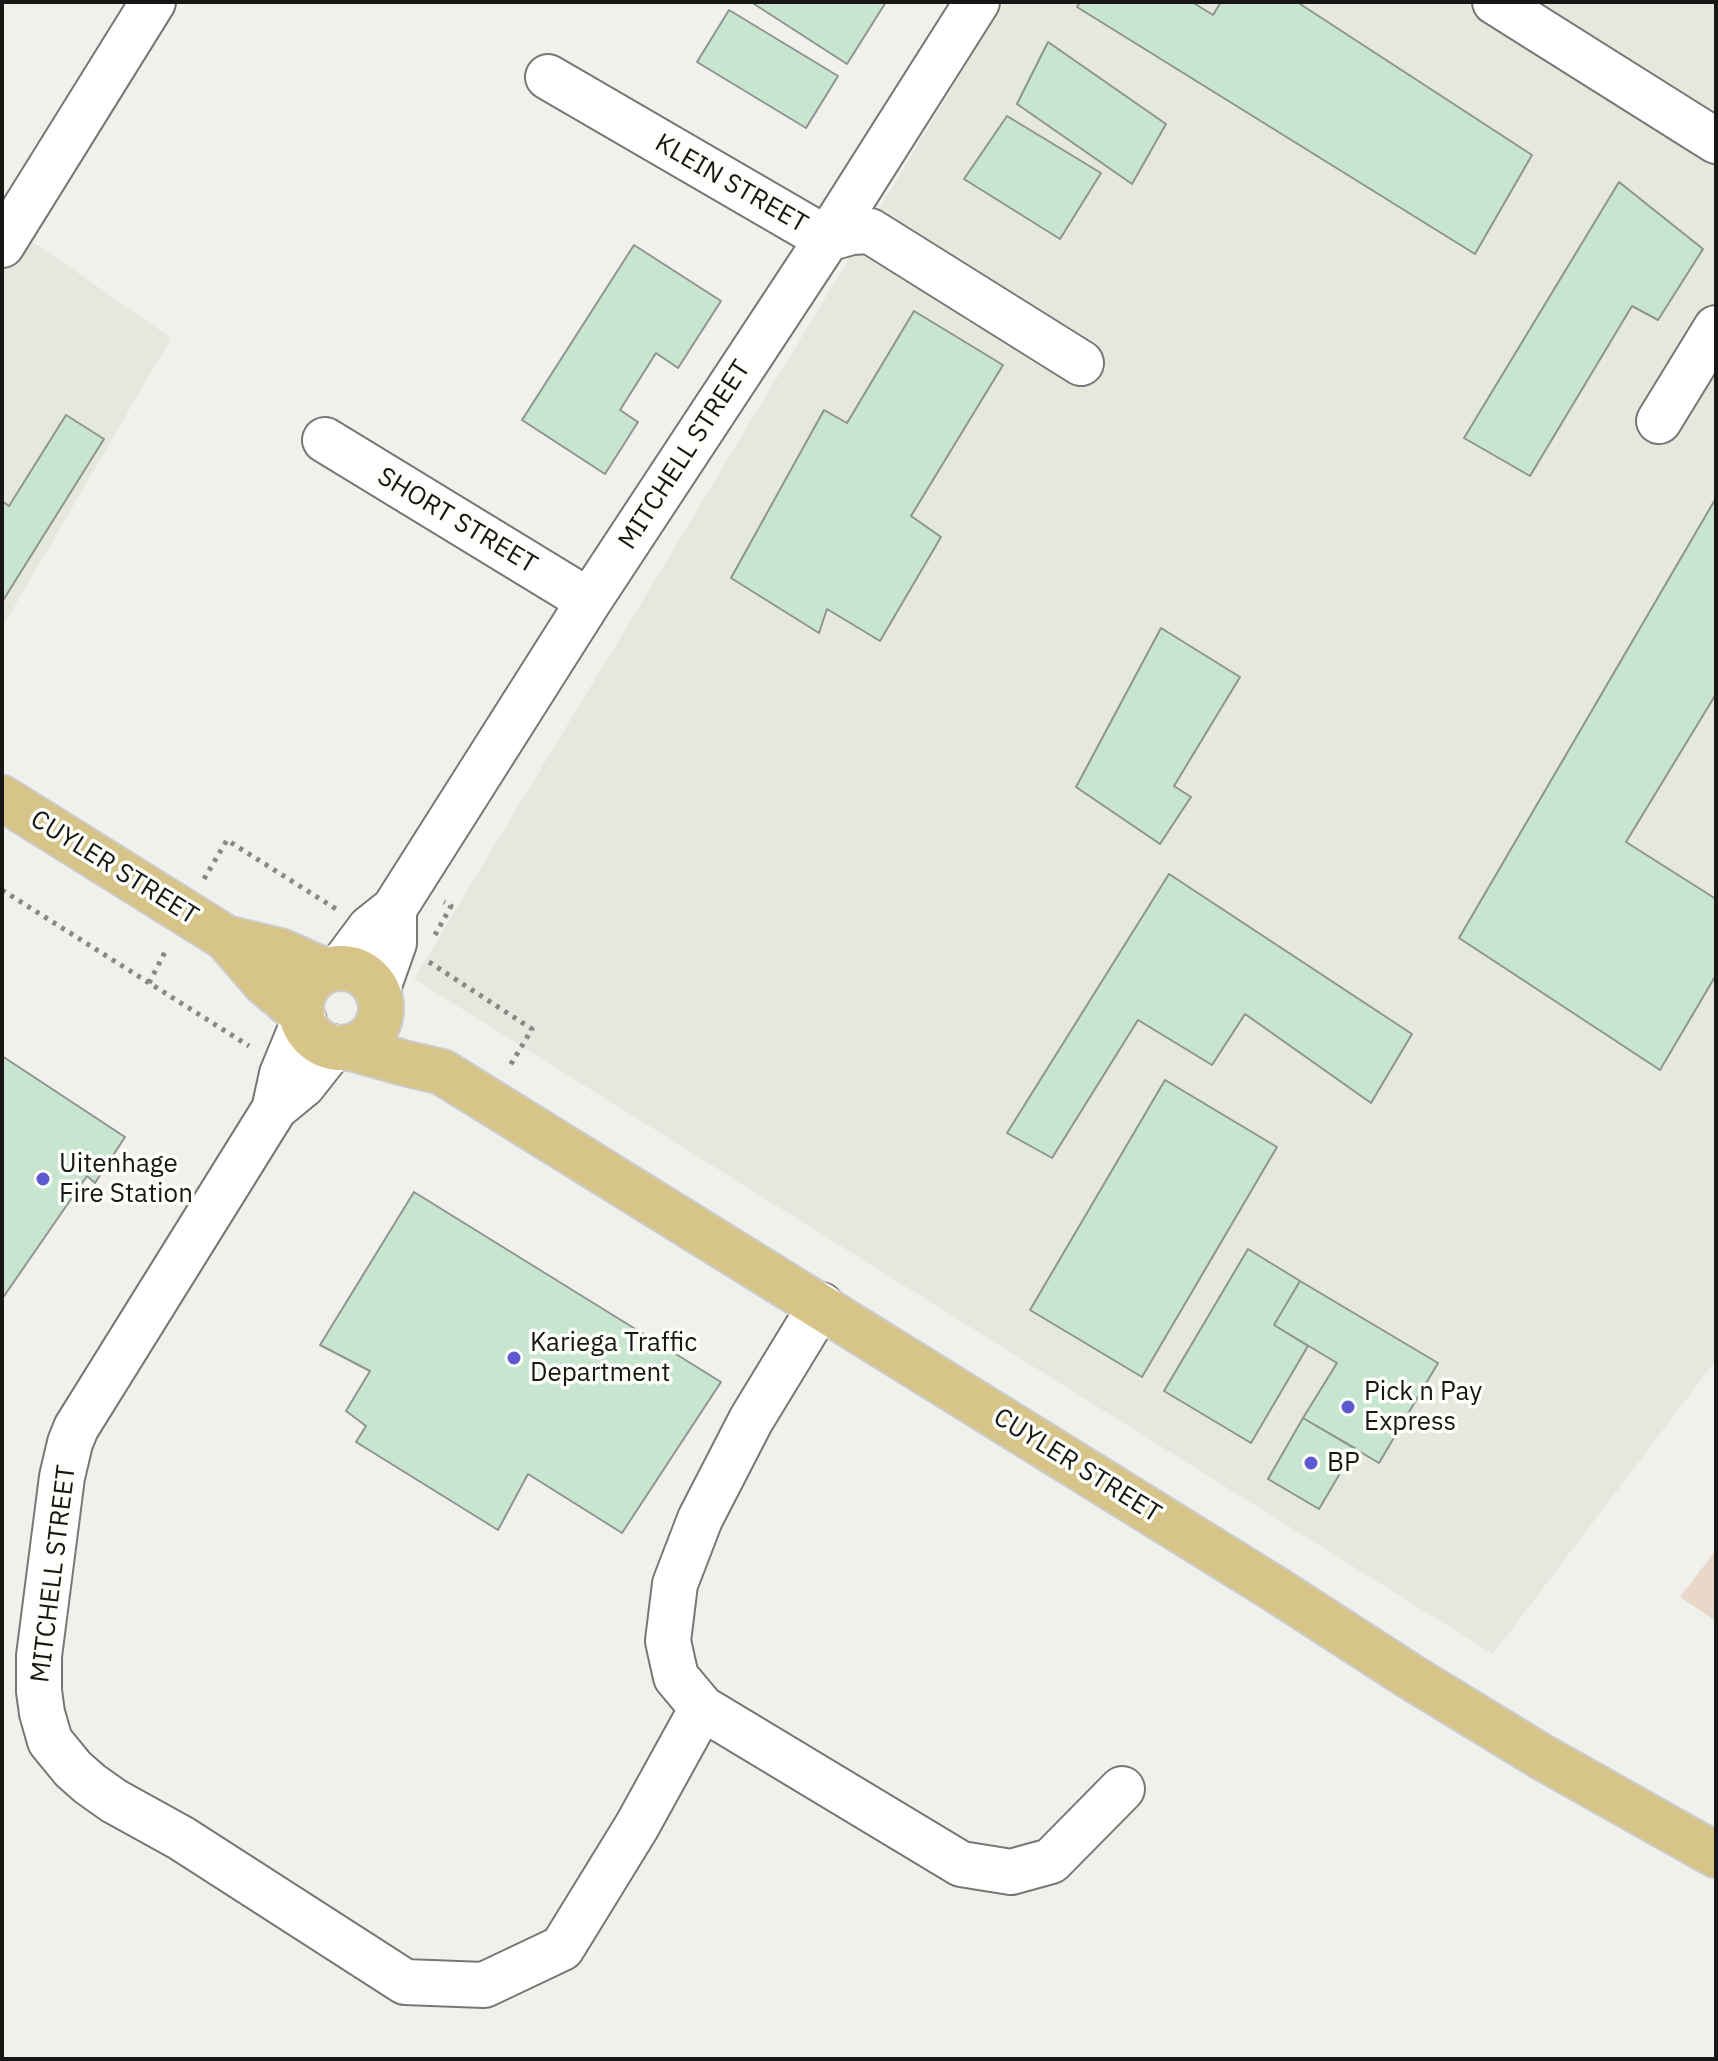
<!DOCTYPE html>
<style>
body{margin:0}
#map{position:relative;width:1718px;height:2061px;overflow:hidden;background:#f0f1ed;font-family:"IBM Plex Sans",sans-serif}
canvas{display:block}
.frame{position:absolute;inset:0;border:4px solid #171716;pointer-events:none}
</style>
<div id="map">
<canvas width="1718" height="2061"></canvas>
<div class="frame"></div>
</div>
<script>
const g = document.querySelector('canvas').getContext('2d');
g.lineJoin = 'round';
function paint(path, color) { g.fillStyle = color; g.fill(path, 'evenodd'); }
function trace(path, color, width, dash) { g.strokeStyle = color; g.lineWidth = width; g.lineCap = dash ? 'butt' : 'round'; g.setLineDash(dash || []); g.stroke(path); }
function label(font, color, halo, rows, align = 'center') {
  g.font = font + ' "IBM Plex Sans",sans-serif'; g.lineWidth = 7; g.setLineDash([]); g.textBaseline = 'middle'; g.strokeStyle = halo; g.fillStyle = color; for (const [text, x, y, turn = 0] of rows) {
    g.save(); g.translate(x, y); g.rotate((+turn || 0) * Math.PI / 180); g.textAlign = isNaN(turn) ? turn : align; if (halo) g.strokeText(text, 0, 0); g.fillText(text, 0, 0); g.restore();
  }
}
paint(new Path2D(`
 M1004,2H1716V1360L1493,1654L414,979Z
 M2,223L42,248L171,338L2,628Z`), '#e4e8dd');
paint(new Path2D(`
 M1716,1550V1621L1680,1597Z`), '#e9d7c9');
const building = new Path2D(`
 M751,2H886L847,64Z
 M1080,2H1192L1213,15L1221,2H1297L1532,155L1475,254L1077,7Z
 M729,10L838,76L806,128L697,62Z
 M1048,42L1166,124L1132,184L1017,104Z
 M1007,116L1101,173L1060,239L964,179Z
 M1619,182L1703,249L1658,320L1632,306L1530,476L1464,438Z
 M634,245L721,301L678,368L656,353L620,410L638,422L605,474L522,420Z
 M914,311L1003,365L911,516L941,537L880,641L827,609L819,633L731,578L824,410L847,423Z
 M66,415L104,439L2,602V501L9,506Z
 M1716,498V694L1626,842L1716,899V975L1660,1070L1459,938Z
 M1161,628L1240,677L1174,786L1191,797L1160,844L1076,787Z
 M1169,874L1412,1034L1371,1103L1245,1014L1212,1065L1138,1020L1052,1158L1007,1133Z
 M2,1056L125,1137L95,1183L87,1176L2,1299Z
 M1165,1080L1277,1147L1142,1377L1030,1310Z
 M414,1192L721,1382L622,1533L528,1474L498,1530L356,1442L366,1426L346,1411L370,1371L320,1345Z
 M1248,1249L1300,1281L1274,1325L1308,1346L1251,1443L1164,1391Z
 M1300,1281L1438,1363L1379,1463L1303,1418L1337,1363L1274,1325Z
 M1303,1418L1355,1448L1319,1509L1268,1479Z`);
paint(building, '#c7e5cf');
trace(building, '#909491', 2);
const minor = new Path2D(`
 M1495,2L1716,141
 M548,77L827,239L852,232L870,231L1081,363
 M2,245L153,2
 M1659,421L1716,328
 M325,440L589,601
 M341,967L370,928L394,909L589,601L827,239L977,2
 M377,991L394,943V909
 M333,1047L303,1085L275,1108L76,1428L70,1443L62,1477L39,1656V1691L42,1713L50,1741L73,1769L90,1784L114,1801L181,1838L405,1982L484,1985L562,1948L637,1826L702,1708
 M275,1106L282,1074L304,1021
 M821,1305L751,1420L700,1519L675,1584L668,1641L676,1677L702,1708L961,1864L1011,1872L1051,1861L1122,1789`);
const major = new Path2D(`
 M2,798L226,938L280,951L325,971
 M226,938L265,983L302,1014
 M301 1008a40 40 0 1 1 80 0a40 40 0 1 1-80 0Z
 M347,1047L404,1063L442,1072L1275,1589L1411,1677L1542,1757L1716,1855`);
trace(minor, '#777874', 48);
trace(major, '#ccc', 48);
trace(new Path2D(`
 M204,879L227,840L336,909
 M2,890L249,1046
 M435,935L451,906L444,902
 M429,962L532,1029L508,1069
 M149,983L167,948`), '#888886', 5, [4, 6]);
trace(minor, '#fff', 44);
trace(major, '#d6c488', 44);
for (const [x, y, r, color] of [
 [43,1179,8,"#5c59d1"],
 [514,1358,8,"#5c59d1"],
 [1348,1407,8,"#5c59d1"],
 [1311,1463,8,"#5c59d1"]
]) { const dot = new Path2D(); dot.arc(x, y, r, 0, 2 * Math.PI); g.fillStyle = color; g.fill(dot); trace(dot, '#fdfffa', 3); }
label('26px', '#171716', '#fdfffa', [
 ["KLEIN STREET",731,184,30],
 ["MITCHELL STREET",685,455,-57],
 ["SHORT STREET",457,521,31],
 ["CUYLER STREET",114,868,32],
 ["CUYLER STREET",1077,1466,32],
 ["MITCHELL STREET",54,1574,-83]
]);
label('26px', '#171716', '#fdfffa', [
 ["Uitenhage",59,1164],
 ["Fire Station",59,1194],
 ["Kariega Traffic",530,1343],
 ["Department",530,1373],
 ["Pick n Pay",1364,1392],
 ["Express",1364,1422],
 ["BP",1327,1463]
], 'left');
</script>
